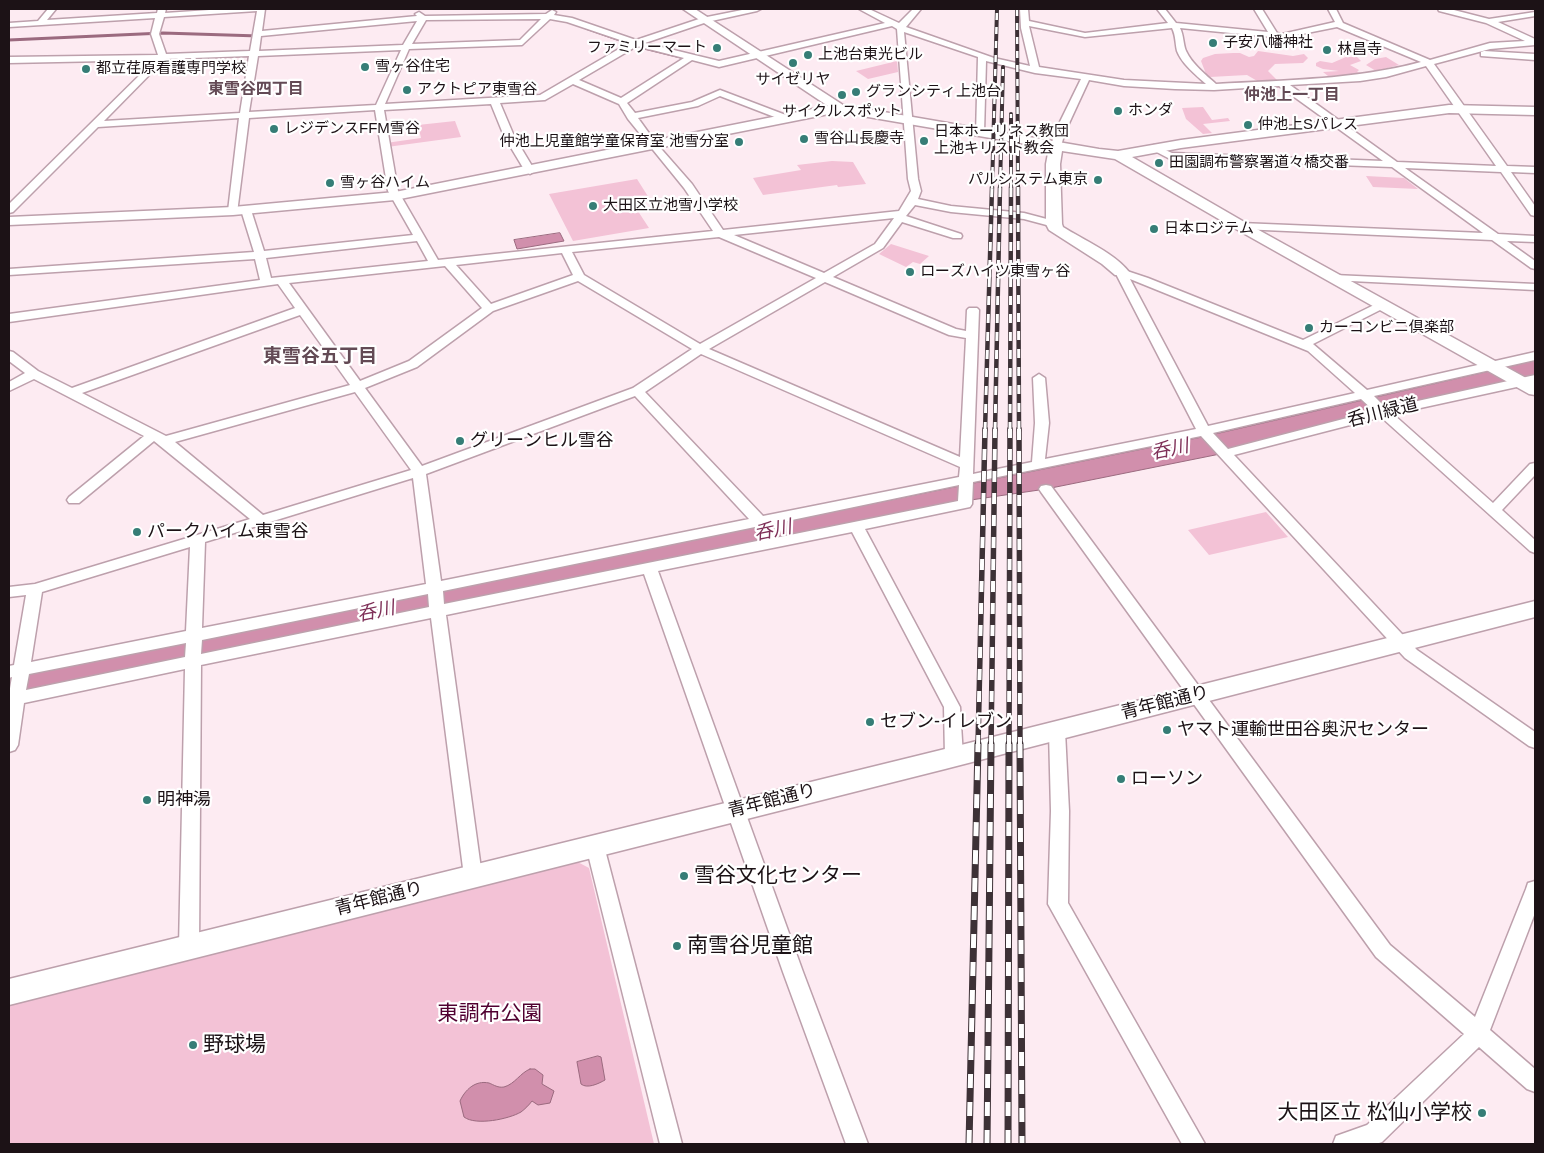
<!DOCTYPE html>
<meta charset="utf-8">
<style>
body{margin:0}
#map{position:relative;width:1544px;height:1153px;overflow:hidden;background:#fdebf2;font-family:Arial,sans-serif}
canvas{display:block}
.frame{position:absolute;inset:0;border:10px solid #1c1216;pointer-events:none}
</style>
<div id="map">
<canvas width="1544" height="1153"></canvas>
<div class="frame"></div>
</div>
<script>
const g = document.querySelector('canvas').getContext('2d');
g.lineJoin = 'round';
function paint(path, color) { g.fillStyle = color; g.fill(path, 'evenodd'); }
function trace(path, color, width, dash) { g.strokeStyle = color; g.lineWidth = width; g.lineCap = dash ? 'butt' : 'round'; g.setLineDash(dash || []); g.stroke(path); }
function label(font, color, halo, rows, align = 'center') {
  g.font = font + ' Arial,"Noto Sans JP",sans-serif'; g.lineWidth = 4.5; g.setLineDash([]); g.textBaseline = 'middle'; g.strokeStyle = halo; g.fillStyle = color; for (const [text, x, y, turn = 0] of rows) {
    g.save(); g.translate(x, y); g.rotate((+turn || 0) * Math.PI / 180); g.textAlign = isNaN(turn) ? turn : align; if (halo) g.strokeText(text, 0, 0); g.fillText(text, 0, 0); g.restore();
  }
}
paint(new Path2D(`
 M1258,51L1293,56L1304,54L1308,58L1303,63L1275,64L1268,71L1277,80L1259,82L1247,75L1210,77L1206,74L1201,61L1203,58L1215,54L1233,53H1240L1249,57L1254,56Z
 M1346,57H1357L1361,61L1350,65L1359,70L1357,72L1364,74L1328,76L1323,72L1339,71L1323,69L1316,66V63L1320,61L1332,63Z
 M1386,57L1399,65L1376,71L1366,65L1375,59Z
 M897,61L898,72L868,79L856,71Z
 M1203,107L1212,120L1228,118L1230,121L1203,124L1212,133L1203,134L1186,119L1182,108Z
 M455,121L461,137L387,147L386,143L421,138L418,125Z
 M832,161L853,162L866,184L838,187L837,185L763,195L753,178L801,170L797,165Z
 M1366,176L1404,178L1418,189L1373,187Z
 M637,179L649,198L632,202L649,228L573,241L549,194Z
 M891,244L929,256L920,264L913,262L906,267L879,254Z
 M1266,512L1288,537L1209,555L1188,530Z
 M572,859L589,868L654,1144H9V1000Z`), '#f3c2d6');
const water = new Path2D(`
 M560,233L564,241L517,249L514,240Z
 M1535,361V377L1388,410L1225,453L1046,489L964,501L9,696V678L1202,437Z
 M598,1056L601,1057L605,1080C598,1084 587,1089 581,1084L577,1062Z
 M530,1069H535L543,1075L542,1084L554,1091L550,1103L538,1105L532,1101C529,1105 525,1109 521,1112C509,1119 476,1126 464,1117L460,1101C465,1090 475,1080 489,1083C494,1085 498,1088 504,1087C515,1084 520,1073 530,1069Z`);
paint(water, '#d18fac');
trace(water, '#9b6a7f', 1);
trace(new Path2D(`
 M586,28L640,47L685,58
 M9,40L163,33L259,36`), '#9b6a7f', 3);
const street = new Path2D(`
 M48,9H56L47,20L157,13L158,9H166L165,13L224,9H265L262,31L417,16L415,14L419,12L425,16L546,14L552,10L556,12L554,15L572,18L636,40L702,18L747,9H761L757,11L707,22L645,43L719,61L885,23L859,9H869L899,23L913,9H921L906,27L994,58L1030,66L1021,28L1020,9H1028L1029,21L1085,33L1168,23L1157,9H1165L1176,23L1268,32L1254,9H1262L1277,33L1282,34L1335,22L1328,9H1336L1343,23L1430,60L1490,43L1525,41L1486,23L1439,11L1438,9H1450L1489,19L1535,12V16L1498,22L1535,39V45L1490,49L1434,64L1507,166L1535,167V173L1511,172L1535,206V216L1531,215L1501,172L1405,168L1498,234L1535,236V242L1507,241L1535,261V269L1531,268L1492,240L1241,229L1236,226L1241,223L1483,233L1392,167L1170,159L1149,148L1154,145L1172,153L1383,161L1279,86L1214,90L1175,89L1124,86L1089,80L1065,132L1061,146L1056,149L1051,146L1055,132L1081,79L1035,73L986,61L984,133L982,135H976L978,57L904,32L918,179L921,191L918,199L951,206L1024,213L1058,222L1059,224L1054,227L1024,219L951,212L915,205L906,216L961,234L962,236L961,238H953L902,222L883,248L833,277L956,329L966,331L967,310L969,308H977L979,310L973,474L1032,462L1035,423L1033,378L1039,374L1045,378L1049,423L1045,459L1196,429L1115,272L1121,269L1148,278L1303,340L1378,303H1386L1388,305L1386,307L1313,344L1367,390L1535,352V360L1374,396L1386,408L1535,375V383L1393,414L1493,503L1530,464L1535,463V475L1502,510L1535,540V553L1530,551L1381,417L1234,455L1417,650L1535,732V748L1529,746L1405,658L1201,436L973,482L972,504L970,507L865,529L960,707L963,757L960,762L954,764L948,762L945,757L944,707L852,532L658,571L803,972L868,1144H846L783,972L644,574L446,615L482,876L480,882L473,884L466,882L464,876L431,618L201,665L199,947L196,953L189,956L182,953L179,947L185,669L24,703L18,745L15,750L9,752V694L12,677L9,678V666L14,665L26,595L9,597V587L35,584L250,519L154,441L79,503H69L67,500L69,497L144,436L34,379L9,391V382L25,373L9,361V351L13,352L38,371L72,388L295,308L278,284L9,322V314L260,280L255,259L9,275V269L254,252L241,210L246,207L251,210L264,251L413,235L388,191L375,110L249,118L237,213L233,214L228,211L239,118L98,127L13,212L9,213V204L155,60L9,63V57L158,55L151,34L155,18L9,27V23L38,21ZM257,11L250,51L166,54L159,34L164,17ZM541,19L520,40L412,44L426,20ZM550,19L567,22L629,43L540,95L385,104L409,49L522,45ZM417,21L403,45L259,51L261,36ZM892,26L897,29L908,179L911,191L899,211L723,230L692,184L656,143L638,118L698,106L720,96L785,121H791V117L720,90L692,102L635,113L627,103L692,60L719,67ZM1029,26L1085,37L1172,28C1176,36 1175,43 1177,51C1182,64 1196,75 1206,84L1124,80L1039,67ZM1337,27L1421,62C1354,80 1285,80 1216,84C1206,75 1192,64 1186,51C1183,44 1184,36 1180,28L1282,38ZM637,46L684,58L621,98L579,80ZM401,50L376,105L249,112L258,56ZM249,56L240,113L104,121L165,59ZM1426,66L1496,166L1397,162L1290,85L1360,81L1386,77ZM573,84L619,104L628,119L684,188L713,231L438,260L398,191L384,110L491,104L504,136L525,171L530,174L535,171L514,136L500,103L545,100ZM894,218L875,244L824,273L734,235ZM719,237L816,278L700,344L584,275L572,252ZM417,241L428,261L271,278L266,258ZM562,253L573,275L491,304L456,265ZM445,266L482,308L409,361L360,381L289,283ZM1130,279L1308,351L1355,393L1208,426ZM578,281L692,349L633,388L422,466L365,388L417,367L493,311ZM825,282L949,335L966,338L960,457L709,349ZM300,315L350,385L166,436L82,393ZM701,354L960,467L959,477L763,516L645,392ZM355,392L411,470L263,515L175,442ZM635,396L749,519L441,581L426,474ZM1361,399L1374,411L1228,449L1213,433ZM413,478L426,584L202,628L205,542ZM959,485L958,501L775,538L768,525ZM755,527L762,540L444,604L443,591ZM190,547L186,631L31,662L42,592ZM428,594L429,607L201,654L202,640ZM186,643L185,657L26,690L29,674Z
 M1484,51L1535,54V60L1481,56V52Z
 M1334,275L1535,284V290L1330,280L1328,278Z
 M1046,485L1051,486L1390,945L1475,1017L1526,889L1528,883L1535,881V913L1490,1030L1535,1069V1092L1527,1089L1479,1047L1382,1142L1376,1144H1333L1336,1136L1367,1125L1464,1034L1376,957L1041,492L1039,489L1041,486Z
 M1057,724L1063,726L1065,731L1069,811L1068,903L1205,1144H1182L1048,904L1051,811L1049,731L1051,726Z
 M595,838L601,841L604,846L682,1144H660L586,846L589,841Z`);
const secondary = new Path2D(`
 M683,9H695L843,105L1099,149L1118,151L1181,140L1449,105L1535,107V115L1449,113L1181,148L1132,157L1246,223L1535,383V395L1529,394L1236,229L1115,159L1062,151L1060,164L1062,224L1063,227C1082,239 1116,254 1129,272L1127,275H1115L1102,264L1049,230L1046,224V164L1049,148L839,112L395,200L233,215L9,225V217L233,207L395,192L828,106Z
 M1535,601V617L945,769L9,1005V979L945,749Z`);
trace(street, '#bda0ac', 3);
trace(secondary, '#bda0ac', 3);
paint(street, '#fff');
paint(secondary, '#fff');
const railFar3 = new Path2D(`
 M1017,9L1018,188
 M992,188L997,9
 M1000,188L1003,67
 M1011,188V114`);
const railFar2 = new Path2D(`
 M1018,187L1019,431
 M985,431L992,187
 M995,431L1000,187
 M1010,431L1011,187`);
const railFar1 = new Path2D(`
 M1019,429L1020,746
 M978,746L985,429
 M991,746L995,429
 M1009,746L1010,429`);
const rail = new Path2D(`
 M1020,744L1022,1144
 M969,1144L978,744
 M987,1144L991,744
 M1008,1144L1009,744`);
trace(railFar3, '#3d3136', 4);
trace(railFar2, '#3d3136', 4.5);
trace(railFar1, '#3d3136', 5.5);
trace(rail, '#3d3136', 7);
trace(railFar3, '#fff', 2.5, [7]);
trace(railFar2, '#fff', 3, [9]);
trace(railFar1, '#fff', 4, [11]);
trace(rail, '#fff', 5, [14]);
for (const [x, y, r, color] of [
 [1213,43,5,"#367d76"],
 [717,48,5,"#367d76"],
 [1327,50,5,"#367d76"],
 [808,55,5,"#367d76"],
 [793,63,5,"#367d76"],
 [365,67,5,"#367d76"],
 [86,69,5,"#367d76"],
 [407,90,5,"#367d76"],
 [856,92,5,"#367d76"],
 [842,95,5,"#367d76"],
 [1118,111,5,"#367d76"],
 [1248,125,5,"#367d76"],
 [274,129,5,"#367d76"],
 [804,139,5,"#367d76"],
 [924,141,5,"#367d76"],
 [739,142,5,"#367d76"],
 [1159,163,5,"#367d76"],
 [1098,180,5,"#367d76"],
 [330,183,5,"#367d76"],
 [593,206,5,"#367d76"],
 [1154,229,5,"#367d76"],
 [910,272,5,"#367d76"],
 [1309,328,5,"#367d76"],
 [460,441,5,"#367d76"],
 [137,532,5,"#367d76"],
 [870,722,5,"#367d76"],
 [1167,730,5,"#367d76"],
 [1121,779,5,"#367d76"],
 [147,800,5,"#367d76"],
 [684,876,5,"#367d76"],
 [677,946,5,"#367d76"],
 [193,1045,5,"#367d76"],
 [1482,1113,5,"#367d76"]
]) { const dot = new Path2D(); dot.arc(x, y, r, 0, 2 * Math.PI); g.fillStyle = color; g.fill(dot); trace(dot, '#fff', 2); }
label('15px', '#1c1216', '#fff', [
 ["子安八幡神社",1223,43],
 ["ファミリーマート",707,48,"right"],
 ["林昌寺",1337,50],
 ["上池台東光ビル",818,55],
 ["雪ヶ谷住宅",375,67],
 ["都立荏原看護専門学校",96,69],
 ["サイゼリヤ",793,80,"center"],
 ["アクトピア東雪谷",417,90],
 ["グランシティ上池台",866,92],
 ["ホンダ",1128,111],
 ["サイクルスポット",842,112,"center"],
 ["仲池上Sパレス",1258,125],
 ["レジデンスFFM雪谷",284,129],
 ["日本ホーリネス教団",934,132],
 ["上池キリスト教会",934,149],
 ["雪谷山長慶寺",814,139],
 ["仲池上児童館学童保育室 池雪分室",729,142,"right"],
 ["田園調布警察署道々橋交番",1169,163],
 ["パルシステム東京",1088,180,"right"],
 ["雪ヶ谷ハイム",340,183],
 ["大田区立池雪小学校",603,206],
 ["日本ロジテム",1164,229],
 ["ローズハイツ東雪ヶ谷",920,272],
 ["カーコンビニ倶楽部",1319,328]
], 'left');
label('bold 16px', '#634a55', '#fff', [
 ["東雪谷四丁目",256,90],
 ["仲池上一丁目",1292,96]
]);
label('18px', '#1c1216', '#fff', [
 ["呑川緑道",1383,413,-14],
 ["青年館通り",1165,703,-14],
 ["青年館通り",772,801,-14],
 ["青年館通り",379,899,-14]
]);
label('18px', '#1c1216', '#fff', [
 ["グリーンヒル雪谷",470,441],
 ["パークハイム東雪谷",147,532],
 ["セブン-イレブン",880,722],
 ["ヤマト運輸世田谷奥沢センター",1177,730],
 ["ローソン",1131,779],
 ["明神湯",157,800]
], 'left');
label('bold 19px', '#634a55', '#fff', [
 ["東雪谷五丁目",320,357]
]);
label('italic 19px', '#7f3058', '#fff', [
 ["呑川",1170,450,-12],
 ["呑川",773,531,-12],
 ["呑川",376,612,-12]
]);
label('21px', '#1c1216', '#fff', [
 ["雪谷文化センター",694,876],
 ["南雪谷児童館",687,946],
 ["野球場",203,1045],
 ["大田区立 松仙小学校",1472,1113,"right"]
], 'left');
label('21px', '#510031', '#fff', [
 ["東調布公園",490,1014]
]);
</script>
